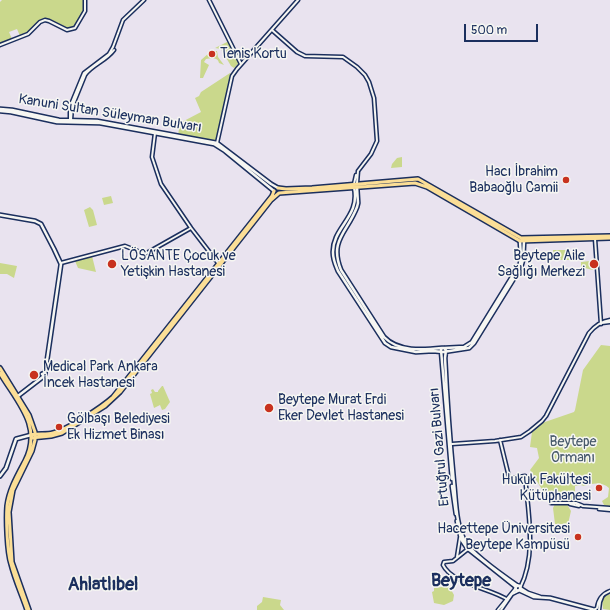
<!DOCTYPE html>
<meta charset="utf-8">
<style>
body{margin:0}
#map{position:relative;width:610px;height:610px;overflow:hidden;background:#e9e3ef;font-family:Pangolin,sans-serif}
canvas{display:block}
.scale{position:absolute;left:464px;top:24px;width:74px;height:18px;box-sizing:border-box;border:2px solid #1b2f5e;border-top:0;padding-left:5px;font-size:12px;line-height:14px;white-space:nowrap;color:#1b2f5e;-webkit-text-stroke:3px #f6f6f2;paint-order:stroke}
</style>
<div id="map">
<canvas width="610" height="610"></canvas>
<div class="scale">500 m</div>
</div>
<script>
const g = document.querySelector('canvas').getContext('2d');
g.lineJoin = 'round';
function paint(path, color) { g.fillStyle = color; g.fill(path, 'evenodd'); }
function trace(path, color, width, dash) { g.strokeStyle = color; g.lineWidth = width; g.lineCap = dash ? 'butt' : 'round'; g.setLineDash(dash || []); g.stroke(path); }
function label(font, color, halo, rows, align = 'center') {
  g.font = font + ' Pangolin,sans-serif'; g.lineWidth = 3; g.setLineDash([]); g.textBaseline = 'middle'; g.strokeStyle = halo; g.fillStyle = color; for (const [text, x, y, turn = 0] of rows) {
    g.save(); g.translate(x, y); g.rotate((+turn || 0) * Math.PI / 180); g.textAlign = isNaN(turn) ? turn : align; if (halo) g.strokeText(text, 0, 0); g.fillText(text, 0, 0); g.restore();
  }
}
paint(new Path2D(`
 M2,0H85L84,9L75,27L68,29L49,20L44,19L27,33L20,36L17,29L9,32L12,39L0,43V2Z
 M229,41L239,63L234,68L231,66L221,49L215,48Z
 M215,51H217L218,57L224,65L219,63C218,57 211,58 206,59L204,62L209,65L203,78H200L201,60L209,53L210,54Z
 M230,73L233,75L219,138L216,141L178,135L180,123L201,112L195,98L199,96L201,92Z
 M402,157V167L391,168L392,164L397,158Z
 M111,196L113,203L104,205L102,198Z
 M90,207L93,210L97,225L89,227L84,210Z
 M553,250H570L571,260H554Z
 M92,256L96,272L78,268L75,261Z
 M590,261L593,266V270L581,267V262Z
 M0,263L17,266L14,278L7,274H0Z
 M601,345L610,346V507L604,505L602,501L608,497L609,488C602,482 593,483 584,486L581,485L575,486V498L564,502L551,501L546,496L530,470L539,458L537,448L530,447L532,432L542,423L574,412L575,410L583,370Z
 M162,386H163L170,402L165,409L162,410L160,405L154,408L150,394L152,393L151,390L153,389L155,392H158V391Z
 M555,504L569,505L568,506L571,511L568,524H555L553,508Z
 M449,586L454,595L453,601L444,605L434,603L432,592L434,591V588Z
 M610,594V610L603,609L602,599L604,596Z
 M263,597L281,600L280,605L284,610H257V606L262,602Z`), '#cad88c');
const tertiary = new Path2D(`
 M209,0L241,64
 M272,30L297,52L305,56L343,57L357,67L365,75L369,82L374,98L377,141L371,154L358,171L357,183
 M0,45L28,34L40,22L45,20L49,21L67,30L75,28L85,11V0
 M70,120V107L84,73L109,54L113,47L123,20L144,0
 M71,120L72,107L85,75C92,65 106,61 114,50
 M155,133L152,157L161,184L191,228L218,263
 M217,143L232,76L237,69L298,0
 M354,184L356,175
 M595,239L601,324
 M61,263L125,246L145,254L191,228
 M602,323L610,322
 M500,440L509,477L512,478L525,476C528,511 537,555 520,588
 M452,444L495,441L521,437L530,431L542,421L546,416L589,333C594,327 602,321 610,320
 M551,503H576L583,506L610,508
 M570,504L579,506
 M599,509L610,510
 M468,549L453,561L444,562L443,565C452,584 493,589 508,600
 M457,557L460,538
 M498,610L516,588
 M501,610L512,594L518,591
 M594,610L597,608C598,600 602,594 610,591
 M599,610L600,602L602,597`);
const secondary = new Path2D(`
 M0,109L12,110L59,120L97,121L217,143L271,184L278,188
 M0,111L11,112L57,122L100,123L214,144L225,151L274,191
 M354,187C361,217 332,227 333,253C333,260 336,266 338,271L385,343L391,347L416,352L433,351L443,352L469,348L474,343L482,330L521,267L523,260L524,241
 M357,187L358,203L357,207C347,233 329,240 341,270L384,337C398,352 423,350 442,348
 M0,215L35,221L41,224L54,249L61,264L45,374
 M442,348H444L446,350L445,358C447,400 450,441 454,483C456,502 456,527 466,543C474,555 505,577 518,586
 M442,348L441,350L452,479
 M445,348L464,347L472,342L520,264L521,257L520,241
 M44,373L45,374L44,376L42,374Z
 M18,396L44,376
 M0,476L6,468L16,439L31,435
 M452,486L456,514
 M457,521L461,539L467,548L516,587
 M515.5 588a2.5 2.5 0 1 1 5 0a2.5 2.5 0 1 1-5 0Z
 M520,588L528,593L540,597
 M519,590L534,597L550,598L595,610`);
const primary = new Path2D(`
 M278,188L286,189L312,188L418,179L521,238L610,236
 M279,193L415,183L427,187L520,241L610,238
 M0,368L29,415L35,432V440L32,451L13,490L9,512L12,562L29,610
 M0,373C17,402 43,426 25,461C17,476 9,490 7,506C6,519 7,552 11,564C15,580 22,595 27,610
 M31,435C38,433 46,435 53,433C67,430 102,407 113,397L272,196L274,191
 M31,438L51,436L62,433L105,406L120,392L271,200L279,193`);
trace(tertiary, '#1b2f5e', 5);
trace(secondary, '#1b2f5e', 5.5);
trace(primary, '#1b2f5e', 6);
trace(tertiary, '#f6f6f2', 2);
trace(secondary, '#f6f6f2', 2.5);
trace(primary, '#fbde96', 3);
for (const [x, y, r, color] of [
 [212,54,4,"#c8321e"],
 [566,180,4,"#c8321e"],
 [112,264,5,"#c8321e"],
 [594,264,5,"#c8321e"],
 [34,375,5,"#c8321e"],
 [269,408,5,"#c8321e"],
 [59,427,4,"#c8321e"],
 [599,488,4,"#c8321e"],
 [578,537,4,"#c8321e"]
]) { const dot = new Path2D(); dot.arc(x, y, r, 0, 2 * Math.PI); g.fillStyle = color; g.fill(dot); trace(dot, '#f6f6f2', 1.5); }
label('14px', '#1b2f5e', '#f6f6f2', [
 ["Tenis Kortu",220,54],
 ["Hacı İbrahim",558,172,"right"],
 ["Babaoğlu Camii",558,188,"right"],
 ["LÖSANTE Çocuk ve",121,256],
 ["Yetişkin Hastanesi",121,272],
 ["Beytepe Aile",585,256,"right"],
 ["Sağlığı Merkezi",585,272,"right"],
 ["Medical Park Ankara",43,367],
 ["İncek Hastanesi",43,383],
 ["Beytepe Murat Erdi",278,400],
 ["Eker Devlet Hastanesi",278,416],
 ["Gölbaşı Belediyesi",67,419],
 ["Ek Hizmet Binası",67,435],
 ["Hukuk Fakültesi",591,480,"right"],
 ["Kütüphanesi",591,496,"right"],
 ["Hacettepe Üniversitesi",570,529,"right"],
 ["Beytepe Kampüsü",570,545,"right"]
], 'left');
label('14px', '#1b2f5e', '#f6f6f2', [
 ["Kanuni Sultan Süleyman Bulvarı",110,114,9],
 ["Ertuğrul Gazi Bulvarı",440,447,-95]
]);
label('14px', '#47596a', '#f6f6f2', [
 ["Beytepe",573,442],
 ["Ormanı",573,458]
]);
label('bold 18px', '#1b2f5e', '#f6f6f2', [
 ["Beytepe",461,581],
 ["Ahlatlıbel",103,585]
]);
</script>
